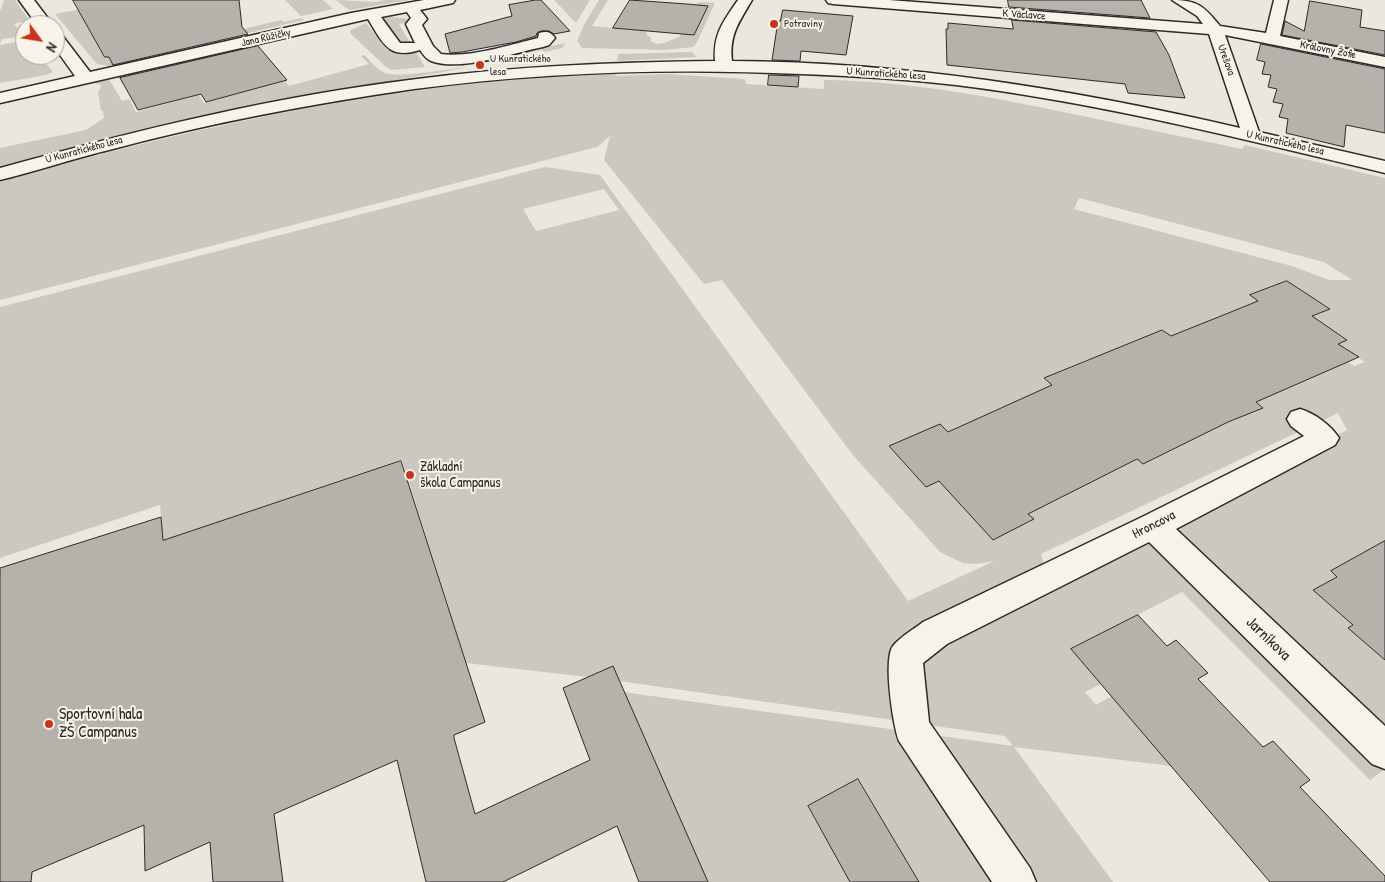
<!DOCTYPE html>
<meta charset="utf-8">
<style>
body{margin:0}
#map{position:relative;width:1385px;height:882px;overflow:hidden;background:#ebe7dd;font-family:"Patrick Hand",sans-serif}
canvas{display:block}
.north{position:absolute;left:15px;top:15px;width:50px;height:50px;box-sizing:border-box;background:#f7f3e8;border:1px solid #a5a39c;border-radius:50%;rotate:122deg;font-size:14px;font-weight:700;line-height:20px;text-align:center;color:#2b2b2b}
.north::after{content:'';display:block;margin:auto;width:18px;height:22px;background:#c8321e;clip-path:polygon(50% 0,100% 100%,50% 72%,0 100%)}
</style>
<div id="map">
<canvas width="1385" height="882"></canvas>
<div class="north">N</div>
</div>
<script>
const g = document.querySelector('canvas').getContext('2d');
g.lineJoin = 'round';
function paint(path, color) { g.fillStyle = color; g.fill(path, 'evenodd'); }
function trace(path, color, width, dash) { g.strokeStyle = color; g.lineWidth = width; g.lineCap = dash ? 'butt' : 'round'; g.setLineDash(dash || []); g.stroke(path); }
function label(font, color, halo, rows, align = 'center') {
  g.font = font + ' "Patrick Hand",sans-serif'; g.lineWidth = 4; g.setLineDash([]); g.textBaseline = 'middle'; g.strokeStyle = halo; g.fillStyle = color; for (const [text, x, y, turn = 0] of rows) {
    g.save(); g.translate(x, y); g.rotate((+turn || 0) * Math.PI / 180); g.textAlign = isNaN(turn) ? turn : align; if (halo) g.strokeText(text, 0, 0); g.fillText(text, 0, 0); g.restore();
  }
}
paint(new Path2D(`
 M4,0H15L29,20L14,24L25,37V55H39L53,72L46,75L0,83V45L16,42L17,37L2,39L0,44V11Z
 M285,0H323L333,9L301,16Z
 M336,0L376,2L385,0H409L350,10L346,8Z
 M554,0H590L576,23Z
 M599,0H608L592,26L647,31L646,34L651,38L650,41L657,44L664,43L679,37L681,34L694,35L708,6L696,5L699,2L715,3L696,44L693,47L665,50L582,48L577,41L585,23Z
 M82,9L80,12L105,57L120,58L281,20L284,22L302,18L304,20L109,66L97,64L55,14Z
 M390,17L411,19L413,21L399,24L412,46L397,44L383,20L384,18Z
 M366,23C386,46 380,55 416,52L425,67L478,61L566,43L562,48L545,52L542,50L482,62L392,70L385,66L350,33L351,30Z
 M692,52L696,57L617,61L618,54Z
 M364,55C371,61 377,70 385,73C402,78 448,69 467,67C419,78 370,83 321,92C213,113 106,137 0,168V148L86,130L104,118L103,111H101L98,92L102,85L93,83L109,79L122,101L129,99L136,112L199,95L204,103L285,81L289,86L369,64L361,56Z
 M616,73L617,76L667,74L745,79L746,84L824,89V80C907,81 987,96 1068,113C1126,125 1184,137 1242,149L1245,145L1385,178V541L1337,577L1313,590L1353,625L1349,628L1385,660V769L1370,780L1182,592L1071,649L1101,684L1085,692L1096,705L1112,696L1171,766L1014,747L1113,882H919L859,779L807,806L850,882H708L623,692L1013,746L1005,736L619,681L613,666L587,677L466,663L402,460L163,540L160,505L0,558V307L545,167L600,175L908,601L994,561L977,564L963,563L940,552L852,454L722,280L704,284L604,160L610,136L597,147L0,300V182C145,140 293,106 443,87C500,79 558,77 616,73ZM604,189L619,210L536,231L523,209ZM1079,198L1324,262L1352,280H1329L1292,266L1074,209ZM1287,281L1330,308L1312,316L1347,339L1338,344L1365,362L1354,366L1293,324L1264,336L1318,375L1287,389L1251,362L1203,361L1263,407L1229,422L1204,402L1160,380L1120,347L1162,330L1171,336L1258,301L1250,295ZM1088,359L1129,392L1178,447L1143,464L1084,413L978,462L1034,519L993,540L951,475L926,487L889,446L940,424L948,432L1052,385L1044,378ZM1338,413L1347,430L1048,581L1041,554Z`), '#cbc8bf');
const building = new Path2D(`
 M73,0H239L242,27L248,34L113,65L109,57H105Z
 M536,0H541L570,31L554,34L549,31H541L537,33L536,36L516,42L462,52L450,53L445,34L512,16L509,5Z
 M630,0L687,4L708,6L694,35L613,28Z
 M1008,0H1141L1150,18L1009,7Z
 M1310,1L1362,10L1360,27L1385,31V55L1282,35L1285,21L1304,31Z
 M783,10L853,16L846,55L801,51L800,61L772,60L778,21H780Z
 M1012,20L1156,32L1169,55L1185,98L1128,93L1125,84L947,65L946,29H948V23L1013,29Z
 M1261,44L1385,69V133L1346,125L1344,147L1286,133L1288,119L1279,117L1283,104L1273,102L1277,89L1268,87L1271,75L1262,74L1265,62L1257,60Z
 M258,46L287,80L206,102L201,94L138,110L120,78Z
 M769,75L799,76L798,87L768,85Z
 M1287,281L1330,309L1312,316L1347,340L1338,344L1359,357L1256,402L1263,408L1228,422L1143,464L1137,459L1028,514L1034,519L993,540L939,481L926,487L889,446L940,424L948,432L1052,385L1044,378L1162,330L1171,336L1231,312L1258,301L1250,295Z
 M401,461L485,722L454,735V738L475,814L590,760L563,688L613,666L708,882H639L617,826L503,882H426L397,760L274,814L283,882H213L210,842L145,871L144,825L32,872L31,882H0V568L161,517L163,540Z
 M1385,541V660L1348,628L1353,625L1313,590L1337,577L1331,571Z
 M1138,615L1167,646L1176,640L1208,673L1198,679L1263,747L1273,741L1310,780L1300,787L1385,876V882H1270L1071,649Z
 M858,779L919,882H850L808,806Z`);
paint(building, '#b5b2ab');
trace(building, '#2b2b2b', 1);
const minor = new Path2D(`
 M19,0H34L53,25H37Z
 M424,0H455L453,3L420,10L427,19L422,25L433,46L441,54C469,58 509,45 538,38L539,33C547,31 551,32 555,38L549,45L543,47C513,53 460,72 431,61C426,59 423,54 420,50C388,60 383,43 368,19L0,103V93L75,76L55,48V32L61,34L90,72L351,13ZM407,12L411,18L406,24L415,43H400L381,17Z
 M738,0H752C739,22 729,35 732,61C904,62 1073,89 1240,128L1209,34L833,4L828,3L826,0H889L1203,24L1197,16L1172,0C1197,0 1204,6 1220,26L1266,33L1274,0H1288L1280,36L1385,57V67L1225,35L1259,132L1385,161V173C1243,139 1101,103 956,85C905,79 853,76 801,74C672,68 542,72 414,89C311,104 209,123 109,150C72,159 37,171 0,180V168C137,130 276,96 417,79C517,66 616,62 715,61C713,34 723,22 738,0Z
 M1300,409C1314,413 1331,425 1339,438L1335,445L1176,529L1385,726V769L1372,764L1149,542L947,644L923,663L929,722L1030,868L1036,882H992L899,741C893,725 883,659 893,646C900,637 914,629 923,622L1142,517L1304,436L1291,426L1287,419L1291,412Z`);
trace(minor, '#2b2b2b', 3);
paint(minor, '#f7f3e8');
for (const [x, y, r, color] of [
 [774,24,5,"#c8321e"],
 [480,65,5,"#c8321e"],
 [410,475,5,"#c8321e"],
 [49,724,5,"#c8321e"]
]) { const dot = new Path2D(); dot.arc(x, y, r, 0, 2 * Math.PI); g.fillStyle = color; g.fill(dot); trace(dot, '#f7f3e8', 2); }
label('11px', '#2b2b2b', '#f7f3e8', [
 ["K Václavce",1024,15,4],
 ["Jana Růžičky",266,38,-13],
 ["Královny Žofie",1328,50,11],
 ["Urešova",1226,60,70],
 ["U Kunratického lesa",886,74,4],
 ["U Kunratického lesa",1285,143,13],
 ["U Kunratického lesa",84,150,-15]
]);
label('11px', '#2b2b2b', '#f7f3e8', [
 ["Potraviny",784,24],
 ["U Kunratického",490,59],
 ["lesa",490,72]
], 'left');
label('14px', '#2b2b2b', '#f7f3e8', [
 ["Základní",420,467],
 ["škola Campanus",420,483]
], 'left');
label('14px', '#2b2b2b', '#f7f3e8', [
 ["Hroncova",1154,525,-27]
]);
label('16px', '#2b2b2b', '#f7f3e8', [
 ["Jarníkova",1268,639,44]
]);
label('16px', '#2b2b2b', '#f7f3e8', [
 ["Sportovní hala",59,715],
 ["ZŠ Campanus",59,733]
], 'left');
</script>
